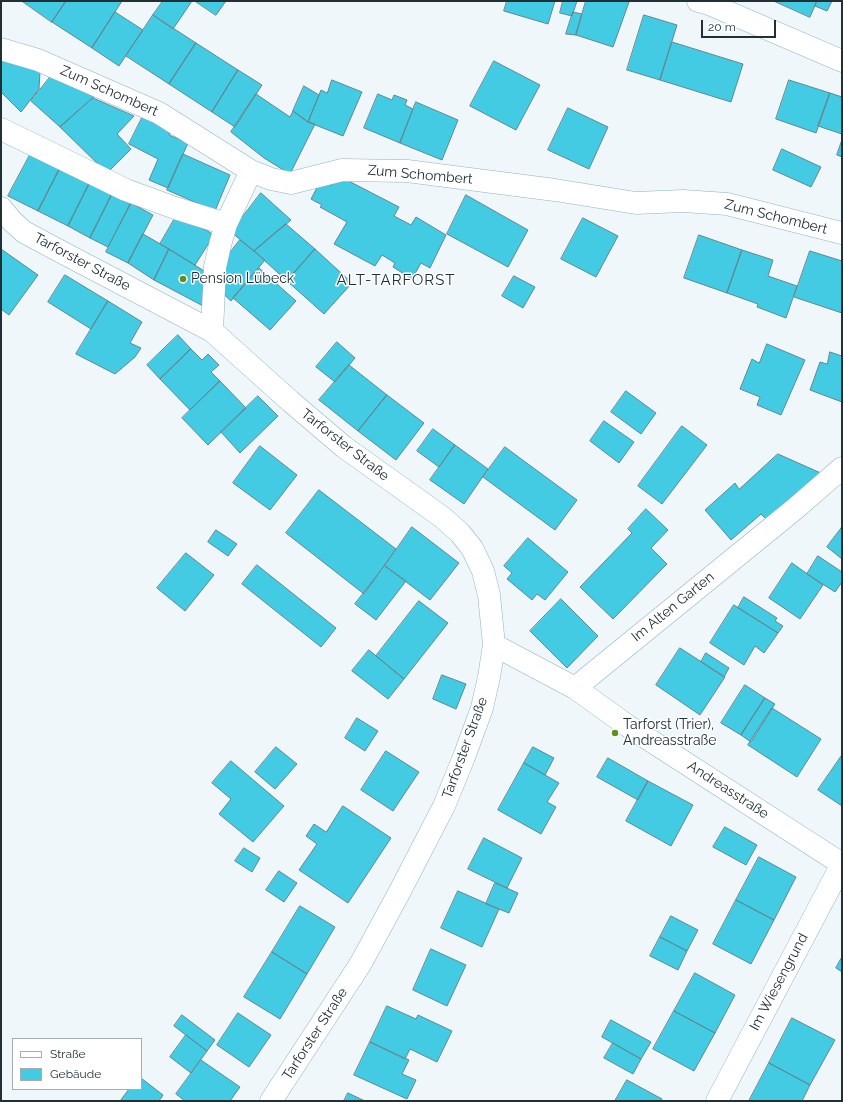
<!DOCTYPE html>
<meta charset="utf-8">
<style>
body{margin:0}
#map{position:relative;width:843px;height:1102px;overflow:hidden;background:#eff7fb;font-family:Raleway,sans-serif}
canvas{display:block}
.frame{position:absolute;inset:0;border:2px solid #213037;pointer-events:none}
.legend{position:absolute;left:12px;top:1038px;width:130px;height:52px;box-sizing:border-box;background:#fff;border:1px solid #a6acaf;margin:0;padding:5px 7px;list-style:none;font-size:12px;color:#213037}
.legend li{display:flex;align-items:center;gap:8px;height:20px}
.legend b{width:20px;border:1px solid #a6acaf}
.scale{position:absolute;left:701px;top:20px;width:75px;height:18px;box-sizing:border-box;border:2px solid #213037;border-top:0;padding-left:5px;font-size:12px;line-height:14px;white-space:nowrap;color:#213037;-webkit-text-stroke:3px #fff;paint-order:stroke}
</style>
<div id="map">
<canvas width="843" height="1102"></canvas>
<div class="frame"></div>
<ul class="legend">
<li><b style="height:5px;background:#fff"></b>Straße</li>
<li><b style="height:11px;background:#42cbe2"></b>Gebäude</li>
</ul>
<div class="scale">20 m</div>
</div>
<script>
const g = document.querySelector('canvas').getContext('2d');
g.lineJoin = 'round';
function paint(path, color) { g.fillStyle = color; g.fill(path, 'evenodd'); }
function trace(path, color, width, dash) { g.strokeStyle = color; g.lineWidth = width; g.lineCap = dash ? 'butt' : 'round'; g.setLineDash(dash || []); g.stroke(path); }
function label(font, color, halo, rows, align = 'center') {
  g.font = font + ' Raleway,sans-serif'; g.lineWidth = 3; g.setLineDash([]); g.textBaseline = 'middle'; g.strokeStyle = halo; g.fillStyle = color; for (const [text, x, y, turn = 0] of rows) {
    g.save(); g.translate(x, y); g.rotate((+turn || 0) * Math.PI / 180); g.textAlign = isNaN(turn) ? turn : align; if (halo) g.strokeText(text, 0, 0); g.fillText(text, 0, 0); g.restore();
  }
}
const building = new Path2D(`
 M22,1H66L52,22Z
 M66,1H122L92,48L52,22Z
 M163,1H192L173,29L153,15Z
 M195,1H226L216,15Z
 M507,1H555L548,24L504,11Z
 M563,1H577L572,16L560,13Z
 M586,1H626L629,2L613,47L576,35Z
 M774,1H817L810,17Z
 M817,1H832L827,11L815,6Z
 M115,12L143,30L119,66L92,48Z
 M573,12L582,14L576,35L566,34Z
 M153,15L196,43L169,84L126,56Z
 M644,15L677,25L660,80L627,70Z
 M672,42L743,64L731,102L660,80Z
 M196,43L238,70L212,112L169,84Z
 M1,59L40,71L39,89L21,112L1,92Z
 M494,61L540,85L516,130L470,106Z
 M238,70L262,85L235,127L212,112Z
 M51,76L97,94L60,127L31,101Z
 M332,80L362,92L343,136L308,122L321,90L327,93Z
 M789,80L830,93L816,133L776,119Z
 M304,86L319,95L308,122L293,111Z
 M830,93L842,97V134L818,126Z
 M256,94L290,117L293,111L308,122L315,124L290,174L264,158L231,132Z
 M378,94L392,100L394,95L407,100L405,105L413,109L400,143L364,128Z
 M93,98L134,116L117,134L131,149L107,173L60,127Z
 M416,102L458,120L442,160L400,143Z
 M568,108L608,127L589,169L548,150Z
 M143,116L171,130L169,135L188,143L168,188L149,180L158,159L129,144Z
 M842,140V157L837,155Z
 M782,149L821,167L811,187L773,170Z
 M31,153L60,168L38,211L8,196Z
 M183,154L230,175L215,211L167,190Z
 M60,168L90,182L68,226L38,211Z
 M337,175L399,207L394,216L411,225L416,217L446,235L430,268L421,263L412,279L393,267L395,263L382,255L375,266L334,244L347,222L320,207L322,205L311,199L321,180L331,185Z
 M90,182L112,194L90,238L68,226Z
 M261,193L291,220L254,251L231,232Z
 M112,194L131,203L108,247L90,238Z
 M466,195L528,230L508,267L447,234Z
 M131,203L153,215L128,263L106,252Z
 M178,213L214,235L195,265L160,244Z
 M583,218L618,236L596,277L561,259Z
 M286,224L315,249L287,281L254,251Z
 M143,234L169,249L154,280L128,263Z
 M699,235L742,250L727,293L684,278Z
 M240,240L265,260L231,301L218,289L220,265Z
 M1,249L38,275L9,315L1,309Z
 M169,249L209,274L205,307L154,280Z
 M315,249L352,283L324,314L287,281Z
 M742,250L773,260L768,276L797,286L786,318L757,307L758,304L727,293Z
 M810,251L842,261V313L794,297Z
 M259,268L296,301L270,330L233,298Z
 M65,275L108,301L91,329L48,302Z
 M514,276L535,287L523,308L502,296Z
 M108,301L142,322L130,343L141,348L135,357L115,374L76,354Z
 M178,335L191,349L160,379L147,365Z
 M337,342L355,358L335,382L316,367Z
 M767,344L805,360L781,415L757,405L760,397L740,389L752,359L759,363Z
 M191,349L202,360L208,354L219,365L211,372L220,381L190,410L160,379Z
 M830,352L842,356V402L810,390L820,362L827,364Z
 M349,365L387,395L358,431L319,400Z
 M220,381L246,408L208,445L182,418Z
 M626,391L656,413L641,434L611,412Z
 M387,395L424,423L396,460L358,431Z
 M258,396L278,416L240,453L221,432Z
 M604,421L634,442L619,463L590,441Z
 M682,426L707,445L662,504L638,486Z
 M433,429L455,445L439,467L417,451Z
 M455,445L488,469L464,504L430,480Z
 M260,446L297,475L270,510L233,483Z
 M505,447L577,500L555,530L483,477Z
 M778,454L823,474L767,520L761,514L731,540L705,510L735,483L739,489Z
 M319,490L396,549L364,594L286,533Z
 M646,509L668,530L651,548L667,564L613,619L580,587L632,533L628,529Z
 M412,527L459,563L430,600L385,566Z
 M842,527V559L827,547Z
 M216,530L237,544L228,556L208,542Z
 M528,538L568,572L545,600L537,594L532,600L507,579L512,573L504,566Z
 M186,553L214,575L185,611L157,588Z
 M818,556L842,572V582L835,592L807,574Z
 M792,563L823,585L800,619L769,598Z
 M257,565L336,628L321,647L242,584Z
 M385,566L406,581L376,620L355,604Z
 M744,597L777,618L775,621L783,626L778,633L738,608Z
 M561,599L598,636L567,668L530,631Z
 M419,601L448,623L404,679L376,656Z
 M734,605L778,633L764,653L755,646L744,665L710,643Z
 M680,648L725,677L700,715L656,685Z
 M369,650L404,679L388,699L352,671Z
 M706,653L729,668L724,677L701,662Z
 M442,675L466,684L456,709L433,699Z
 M745,685L765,698L741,735L721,723Z
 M765,698L775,704L751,742L741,735Z
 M772,708L821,739L797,777L748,745Z
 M357,718L378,731L365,751L345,738Z
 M276,747L297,764L275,789L255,772Z
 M533,747L554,758L545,775L524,763Z
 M386,751L419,772L393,811L361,790Z
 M842,755V806L818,790Z
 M608,758L648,781L638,800L597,777Z
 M231,761L284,806L253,842L219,814L231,799L212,783Z
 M524,763L559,783L547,802L556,807L541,834L498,810Z
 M648,781L693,805L671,846L626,821Z
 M343,806L391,838L348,903L299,870L317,844L306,836L314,824L326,832Z
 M725,827L757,845L746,865L713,847Z
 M484,838L522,858L507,888L468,869Z
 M244,848L260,858L252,872L235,861Z
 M759,857L796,877L774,920L736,900Z
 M279,871L297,883L284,902L266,890Z
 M495,883L518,893L509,913L486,904Z
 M458,891L499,909L482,947L441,928Z
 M736,900L774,920L751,964L713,944Z
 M300,906L335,927L307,974L272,952Z
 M671,916L698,930L687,951L660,937Z
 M660,937L687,951L678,970L650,956Z
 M431,949L466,965L447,1006L413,990Z
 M272,952L307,974L280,1019L244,997Z
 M842,957V972L836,968Z
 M695,973L735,995L715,1033L674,1011Z
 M387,1006L416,1019L418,1015L452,1031L437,1062L410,1049L405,1059L370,1042Z
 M674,1011L715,1033L694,1071L653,1049Z
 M238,1013L271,1035L249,1067L217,1045Z
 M182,1015L215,1040L207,1051L174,1026Z
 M792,1018L835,1040L810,1085L769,1063Z
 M611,1020L651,1042L641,1059L602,1037Z
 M186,1035L207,1051L191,1073L170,1057Z
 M370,1042L409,1060L402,1074L416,1080L407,1099L354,1075Z
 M613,1043L641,1059L633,1074L604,1058Z
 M201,1060L240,1087L230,1101H185L176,1094Z
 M769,1063L810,1085L802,1101H749Z
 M141,1078L163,1095L159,1101H120L129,1089H141Z
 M627,1080L662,1099L661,1101H615Z
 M348,1093L365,1101H344Z`);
paint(building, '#42cbe2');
trace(building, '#5e8991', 1);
const minor = new Path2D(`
 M698,1L709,4L842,61
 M1,49L38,60L159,113L251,171L271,179L291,183L342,170L407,171L555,190L636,203L683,201L727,204L842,233
 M1,129L126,190L175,208L226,224L251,171
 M1,208L12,221L24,232L69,256L212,331L290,401L344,447L442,517L460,533L472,548L483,571L489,595L494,645L489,677L482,708L464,757L444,806L399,893L361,963L271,1101
 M212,331L215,267L220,245L226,224
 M494,645L575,688L628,726L842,864
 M575,688L796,508L842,468
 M717,1101L842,864`);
trace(minor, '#8eb3c6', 23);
trace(minor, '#fff', 22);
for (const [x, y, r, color] of [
 [183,279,4,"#628e20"],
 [615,733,4,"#628e20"]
]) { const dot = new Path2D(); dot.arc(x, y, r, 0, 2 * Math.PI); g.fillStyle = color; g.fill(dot); trace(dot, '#fff', 1.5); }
label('14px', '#213037', '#fff', [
 ["Zum Schombert",109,91,24],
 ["Zum Schombert",420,175,5],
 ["Zum Schombert",776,217,14],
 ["Tarforster Straße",82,262,28],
 ["Tarforster Straße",345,445,38],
 ["Im Alten Garten",673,607,-39],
 ["Tarforster Straße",465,748,-70],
 ["Andreasstraße",728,790,33],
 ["Im Wiesengrund",779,982,-62],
 ["Tarforster Straße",315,1034,-57]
]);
label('14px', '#213037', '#fff', [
 ["Pension Lübeck",191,279],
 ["Tarforst (Trier),",623,725],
 ["Andreasstraße",623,741]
], 'left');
g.letterSpacing = '1px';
label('15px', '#213037', '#fff', [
 ["ALT-TARFORST",396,280]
]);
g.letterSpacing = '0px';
</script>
